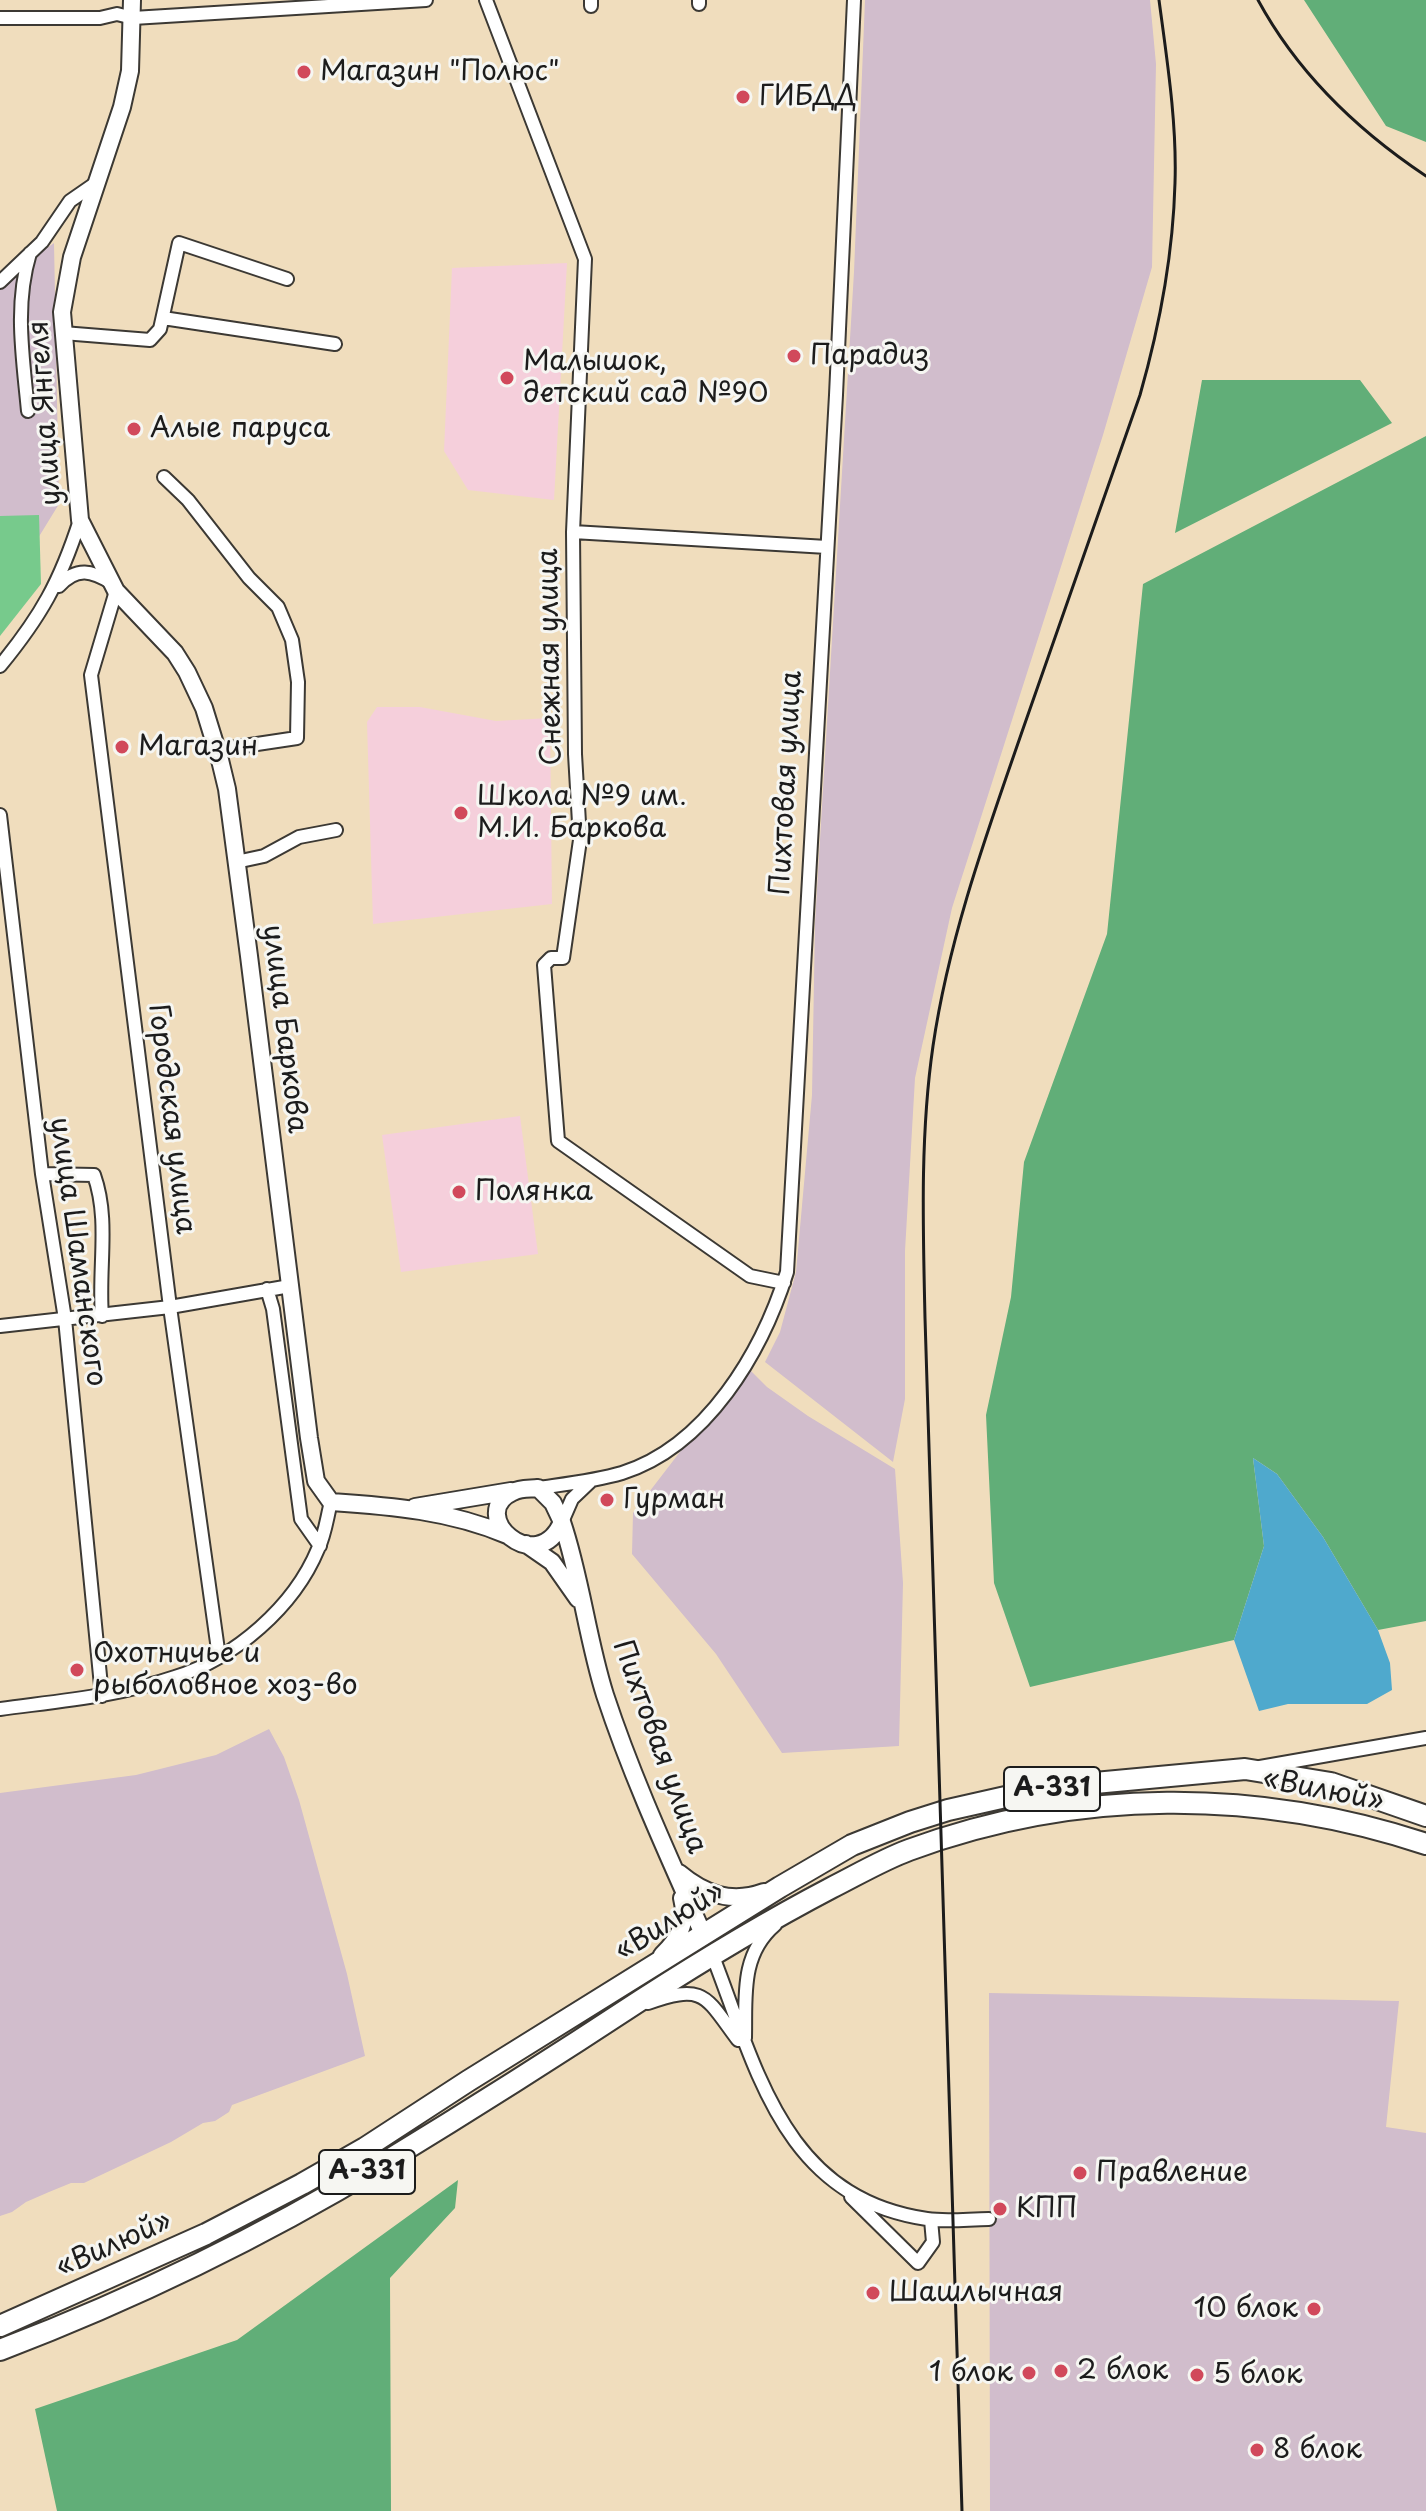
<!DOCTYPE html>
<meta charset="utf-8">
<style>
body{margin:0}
canvas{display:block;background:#f0ddbd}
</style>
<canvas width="1426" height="2511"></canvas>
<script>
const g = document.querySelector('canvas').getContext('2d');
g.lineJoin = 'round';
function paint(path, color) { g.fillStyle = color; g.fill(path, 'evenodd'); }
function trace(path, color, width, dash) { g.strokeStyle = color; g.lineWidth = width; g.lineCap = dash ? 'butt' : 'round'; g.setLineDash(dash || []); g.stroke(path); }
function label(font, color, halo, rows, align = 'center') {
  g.font = font + ' "Playpen Sans",sans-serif'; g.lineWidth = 6; g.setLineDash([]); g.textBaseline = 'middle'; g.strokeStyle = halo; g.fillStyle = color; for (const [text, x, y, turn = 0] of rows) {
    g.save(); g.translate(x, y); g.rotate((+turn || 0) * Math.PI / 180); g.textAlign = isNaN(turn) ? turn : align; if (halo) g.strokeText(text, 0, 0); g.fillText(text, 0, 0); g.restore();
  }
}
paint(new Path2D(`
 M567,263L554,500L468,490L444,451L452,268Z
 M377,707H420L496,721L550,718L552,904L373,924L367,722Z
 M520,1116L538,1254L401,1272L382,1135Z`), '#f5cfdb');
paint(new Path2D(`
 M865,0H1150L1156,64L1152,267L1103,435L952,908L915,1078L905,1251V1399L893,1462L765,1362L780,1332L796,1272L812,1095L815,923L854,272Z
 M54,243L59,504L0,600V281Z
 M746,1366L767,1387L808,1416L895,1469L903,1583L899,1746L782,1753L716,1654L632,1554L633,1513Z
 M269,1729L284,1757L299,1800L347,1974L365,2056L232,2105L229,2112L215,2121L203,2123L171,2142L84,2183H71L49,2192L26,2202L12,2212L0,2216V1793L136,1775L216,1755Z
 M989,1993L1399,2001L1386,2127L1426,2133V2511H990Z`), '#d1bdcc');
paint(new Path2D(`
 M39,515L41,584L0,636V516Z`), '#77ca8c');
paint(new Path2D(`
 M1304,0H1426V142L1386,126Z
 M1202,380H1360L1392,423L1175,533Z
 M1426,436V1621L1378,1630L1323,1537L1277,1474L1253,1458L1264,1546L1234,1640L1030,1687L994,1583L986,1415L1011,1297L1024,1162L1107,934L1143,584Z
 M458,2180L455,2208L390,2278L391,2511H57L35,2409L237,2340Z`), '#61ae78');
paint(new Path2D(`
 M1253,1458L1277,1474L1323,1537L1378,1630L1390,1663L1392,1690L1367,1704H1288L1259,1711L1234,1640L1264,1546Z`), '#4fa9cd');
const minor = new Path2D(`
 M486,0L585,259L573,532L575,754L580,840L563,958H551L544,965L558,1141L750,1276L784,1283
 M699,0V4
 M591,6V0
 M0,18H100L117,14L133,18L426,0
 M0,282L42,242L70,201L96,183
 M163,318L335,344
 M63,333L150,340L160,329L179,243L287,279
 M28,411C23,357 14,306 30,253
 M164,477L188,500L249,578L278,607L292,640L298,682L297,738L217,750
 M573,532L827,547
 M59,586C77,566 92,571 112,583
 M116,591L91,675L170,1307L219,1657
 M0,666C41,616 60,582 80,520
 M0,815L42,1174L65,1319L102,1696
 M236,862L264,856L299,837L336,830
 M42,1174L94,1175C110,1220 98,1268 102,1316
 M267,1289L273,1309L301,1519L320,1546
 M0,1326L170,1307L290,1286
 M538,1488C566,1484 595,1481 622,1473C707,1446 762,1352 787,1272L836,395L854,0
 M562,1522L572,1499L592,1480
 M0,1709C59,1701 119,1696 175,1677C235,1658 294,1607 318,1549C325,1535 327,1517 331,1502
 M1260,1767L1426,1738
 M712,1954C757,2069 783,2198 927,2219C947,2222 969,2219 989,2219
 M648,2003C705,1983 705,1996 738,2040
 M745,2038C746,1997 740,1955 775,1925
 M851,2197L918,2263L933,2242L931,2220`);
const major = new Path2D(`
 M132,0L130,71L122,107L72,257L62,312L80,520L116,591L175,653L187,672L204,708L220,760L227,789L249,956L309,1438L316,1481L331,1502C391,1506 451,1511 507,1535
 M538,1488L553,1503L562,1522C537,1580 465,1514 513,1492C520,1488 530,1489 538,1488Z
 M415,1507L511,1491
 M562,1522C581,1578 587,1638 605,1695C632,1777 668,1855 703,1934
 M526,1544L552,1562L578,1599
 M679,1873C704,1894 731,1904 764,1892
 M662,1955C679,1939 688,1922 682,1898`);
const highway = new Path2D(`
 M0,2326L206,2234L302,2184L365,2148L468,2081L780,1887L852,1845L910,1822L948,1810L1010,1796L1084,1784L1245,1769L1331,1783L1426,1816
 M0,2350C131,2300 261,2237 382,2164C469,2111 556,2056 641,2000C703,1960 766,1922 831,1888C857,1875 882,1860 909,1850C1077,1788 1257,1788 1426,1844`);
trace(minor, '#3c3934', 16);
trace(major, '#3c3934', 20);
trace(highway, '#3c3934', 24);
trace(minor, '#fff', 12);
trace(major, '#fff', 16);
trace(highway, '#fff', 20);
trace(new Path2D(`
 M1258,0C1298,74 1357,130 1426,176
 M962,2511L925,1318C923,1227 920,1136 933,1046C949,936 988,830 1024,726C1063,616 1101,505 1140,395C1160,325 1173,256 1175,183C1177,123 1167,60 1159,0`), '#1c1c1c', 3);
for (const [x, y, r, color] of [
 [304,72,8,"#d1495b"],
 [743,97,8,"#d1495b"],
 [794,356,8,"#d1495b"],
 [507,378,8,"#d1495b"],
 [134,429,8,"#d1495b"],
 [122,747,8,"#d1495b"],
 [461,813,8,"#d1495b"],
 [459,1192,8,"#d1495b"],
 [607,1500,8,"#d1495b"],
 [77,1670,8,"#d1495b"],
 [1080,2173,8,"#d1495b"],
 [1000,2209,8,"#d1495b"],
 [873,2293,8,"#d1495b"],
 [1314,2309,8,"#d1495b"],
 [1061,2371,8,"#d1495b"],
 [1029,2373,8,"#d1495b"],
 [1197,2375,8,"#d1495b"],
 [1257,2450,8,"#d1495b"]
]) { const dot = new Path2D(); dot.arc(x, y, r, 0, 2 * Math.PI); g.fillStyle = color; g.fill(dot); trace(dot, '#f6f6f2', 3); }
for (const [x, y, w] of [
 [1052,1789,96],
 [367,2172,96]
]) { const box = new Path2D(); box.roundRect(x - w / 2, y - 22, w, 44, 6); g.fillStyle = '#f6f6f2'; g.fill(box); trace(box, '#1c1c1c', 2); }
label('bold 26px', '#1c1c1c', null, [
 ["А-331",1052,1789],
 ["А-331",367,2172]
]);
label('28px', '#1c1c1c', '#f6f6f2', [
 ["Магазин \"Полюс\"",320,72],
 ["ГИБДД",759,97],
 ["Парадиз",810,356],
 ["Малышок,",523,362],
 ["детский сад №90",523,394],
 ["Алые паруса",150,429],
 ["Магазин",138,747],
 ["Школа №9 им.",477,797],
 ["М.И. Баркова",477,829],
 ["Полянка",475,1192],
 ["Гурман",623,1500],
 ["Охотничье и",93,1654],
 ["рыболовное хоз-во",93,1686],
 ["Правление",1096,2173],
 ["КПП",1016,2209],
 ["Шашлычная",889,2293],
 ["10 блок",1298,2309,"right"],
 ["2 блок",1077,2371],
 ["1 блок",1013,2373,"right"],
 ["5 блок",1213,2375],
 ["8 блок",1273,2450]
], 'left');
label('28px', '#1c1c1c', '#f6f6f2', [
 ["улица Янгеля",46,413,-94],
 ["Снежная улица",551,657,-91],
 ["Пихтовая улица",787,783,-87],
 ["улица Баркова",284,1029,83],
 ["Городская улица",171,1119,83],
 ["улица Шаманского",77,1252,82],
 ["Пихтовая улица",659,1747,70],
 ["«Вилюй»",1323,1791,11],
 ["«Вилюй»",670,1922,-32],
 ["«Вилюй»",114,2245,-24]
]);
</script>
